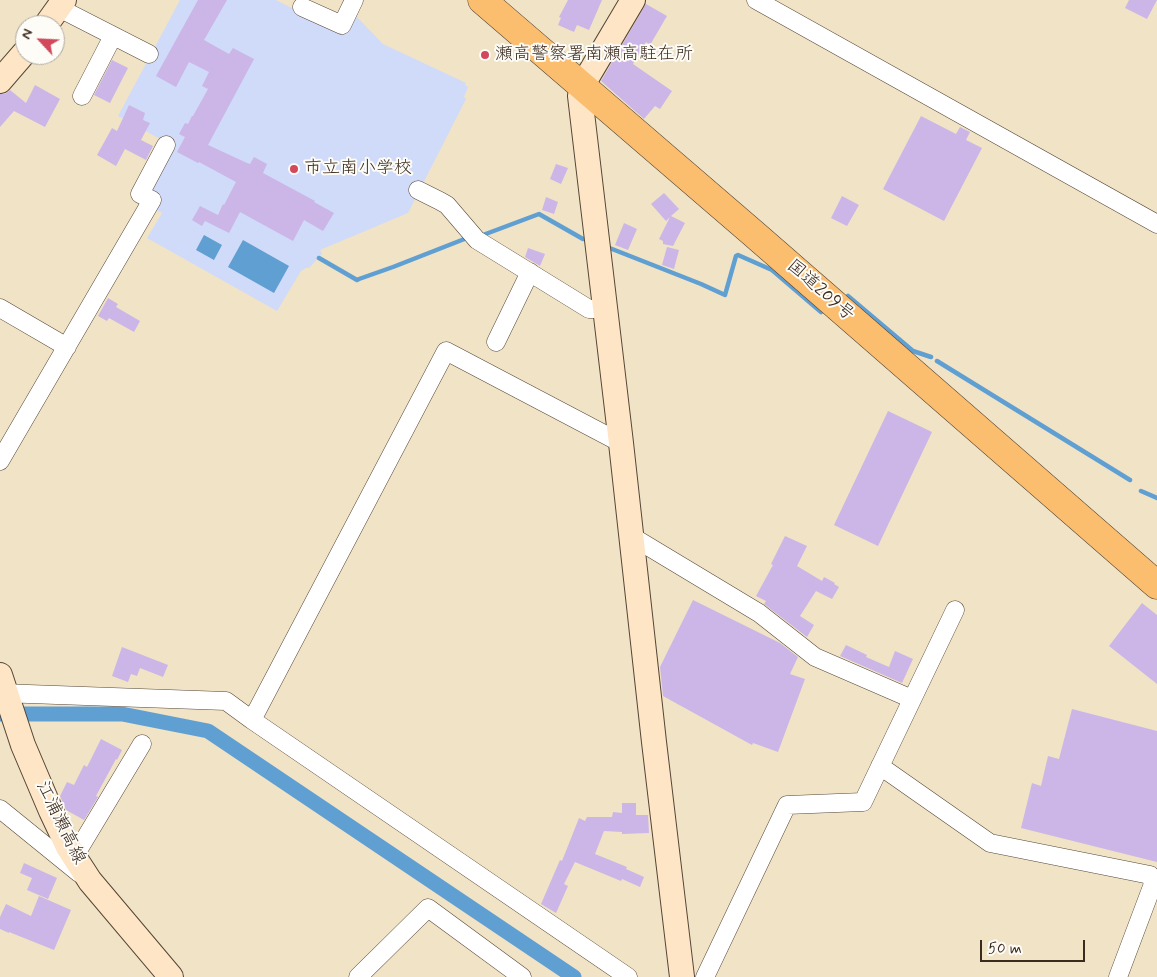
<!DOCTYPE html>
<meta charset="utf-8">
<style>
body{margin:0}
#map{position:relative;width:1157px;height:977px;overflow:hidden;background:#f1e3c6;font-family:Mynerve,sans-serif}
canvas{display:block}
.north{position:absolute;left:15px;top:15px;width:50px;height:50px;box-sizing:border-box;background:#fdfcf7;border:1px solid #afa8a0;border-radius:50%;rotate:295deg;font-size:14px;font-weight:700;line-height:20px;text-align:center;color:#3b2a1e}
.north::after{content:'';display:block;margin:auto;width:18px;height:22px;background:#d1495b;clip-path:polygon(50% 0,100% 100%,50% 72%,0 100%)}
.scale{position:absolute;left:980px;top:940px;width:105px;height:22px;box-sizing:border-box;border:2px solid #3b2a1e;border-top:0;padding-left:6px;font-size:15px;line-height:18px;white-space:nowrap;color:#3b2a1e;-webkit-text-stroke:4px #fdfcf7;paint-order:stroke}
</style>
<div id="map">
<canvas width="1157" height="977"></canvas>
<div class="north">N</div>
<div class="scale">50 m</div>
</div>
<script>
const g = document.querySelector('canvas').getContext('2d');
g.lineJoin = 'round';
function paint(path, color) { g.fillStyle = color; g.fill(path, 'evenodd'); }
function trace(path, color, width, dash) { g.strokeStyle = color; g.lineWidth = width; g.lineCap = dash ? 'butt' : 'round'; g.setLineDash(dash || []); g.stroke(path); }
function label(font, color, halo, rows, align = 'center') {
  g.font = font + ' Mynerve,"Klee One",sans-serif'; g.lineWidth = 4; g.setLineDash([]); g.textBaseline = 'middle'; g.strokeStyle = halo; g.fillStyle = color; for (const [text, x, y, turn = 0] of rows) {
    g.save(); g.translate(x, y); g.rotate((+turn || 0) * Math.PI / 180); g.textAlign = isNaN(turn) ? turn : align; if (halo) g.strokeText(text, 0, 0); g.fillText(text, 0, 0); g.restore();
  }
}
paint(new Path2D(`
 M180,0H276L346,35L355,15L383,44L466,83L465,85L468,87L464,97L466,99L408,213L320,250L322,254L309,268H306L301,271L277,311L147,238L162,213L155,209L145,193L171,145L118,116Z`), '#d0daf9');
paint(new Path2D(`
 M204,235L222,245L214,260L196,250Z
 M243,240L289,266L274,293L228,267Z`), '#609fd2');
trace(new Path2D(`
 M483,235L539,214L583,239
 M607,247L701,284L725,295L736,256L738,255L772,270L821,312
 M319,258L357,280L359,279L393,267L467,238
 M848,296L913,351L931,357
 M937,361L1130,480
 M1141,491L1157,498`), '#609fd2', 4.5);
trace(new Path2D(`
 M0,714H122L208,731L574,977`), '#609fd2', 15);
paint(new Path2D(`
 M198,0H227L204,40L229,54L233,48L254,59L208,145L247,163L250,164L254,157L267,164L263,173L315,201L314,202L334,213L323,231L304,220L293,241L240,212L229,233L205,221L202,226L192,220L200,206L218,215L223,204L224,205L236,182L199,162L198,163L177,152L185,137L179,134L185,123L188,124L192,116H193L208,89L202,86L209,72L189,62L176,87L156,76Z
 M568,0H602L589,30L577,25L574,32L558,25L561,18L559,17Z
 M1129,0H1157L1147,19L1125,8Z
 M646,4L667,16L650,45L646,42L633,64L672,91L660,109L655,106L644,119L601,81Z
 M112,60L128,68L110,103L94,95Z
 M35,85L60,99L45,127L14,111L0,127V94H5L10,90L26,103Z
 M129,105L145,113L143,120L150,123L141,140L153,146L146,160L125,149L116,166L97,155L112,128L117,131Z
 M921,116L956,134L960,127L970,132L966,140L982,148L944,221L883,189Z
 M556,164L568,168L561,184L550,179Z
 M664,193L679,209L671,216L685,223L673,246L663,244V241L659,239L670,217L666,221L651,204Z
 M842,196L859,205L847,226L831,218Z
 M546,197L558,202L554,214L542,210Z
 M624,223L637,229L628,250L615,245Z
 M667,247L679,250L674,269L662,265Z
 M528,248L545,254L540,266L525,257Z
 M108,298L118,304L116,307L140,321L134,332L109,318L107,321L98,316Z
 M888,411L932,432L878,546L834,525Z
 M785,536L807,546L797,566L822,581L824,577L835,583L834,584L839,587L832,599L816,591L800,616L814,625L807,637L764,604L766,601L756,596L773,565L771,564Z
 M693,600L780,643L798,657L790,674L805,679L778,752L753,743L752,745L663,696L660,667Z
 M1142,603L1157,615V684L1109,646Z
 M846,645L867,655L866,657L889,667L895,651L913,659L902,683L840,656Z
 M122,647L168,665L163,677L140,668L137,676L131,674L128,682L112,676Z
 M1072,709L1157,731V862L1021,828L1032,783L1041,786L1048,756L1059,759Z
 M101,739L122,750L117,760L116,759L96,796L98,797L84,820L66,810L60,796L67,782L74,785L84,765L87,767Z
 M622,803H636V815H648L649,833L622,834V832L604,831L595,854L627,867L626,869L644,877L640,887L622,879L621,881L575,862L564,884L568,886L556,913L541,904L560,860L562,861L579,818L585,821L587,817H612L613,812L622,813Z
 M24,863L57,878L48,899L27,890L32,878L20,873Z
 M39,896L71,910L54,950L9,932V933L0,929V917L6,904L31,916Z`), '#cbb6e7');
const street = new Path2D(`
 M756,0L1157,224
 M302,7L342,25L354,0
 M59,8L149,54
 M82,96L113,36
 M418,190L440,201L447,205L477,240L589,309H605
 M0,308L67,347
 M496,342L530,272
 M0,461L152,200L140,194L166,145
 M631,536L759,613L815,657L912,699
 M0,693L226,701L252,720L628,977
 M252,720L446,351L621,443
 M880,766L990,843L1150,875L1153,884L1118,977
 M0,809L79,873
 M74,857L142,744
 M358,977L428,908L522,977
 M705,977L787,805L863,802L955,610`);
const secondary = new Path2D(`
 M633,0L582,86L580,96L621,443L654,742L682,977
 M46,25L64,0
 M0,81L25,52
 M0,675L23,745L51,811L68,847L90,881L171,977`);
const highway = new Path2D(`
 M482,0L754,234L1157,585`);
trace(street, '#564637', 19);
trace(secondary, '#564637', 26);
trace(highway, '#564637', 29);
trace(street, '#fff', 18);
trace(secondary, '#fde5c5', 24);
trace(highway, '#fbbd6e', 28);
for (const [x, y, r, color] of [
 [485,55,5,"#d1495b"],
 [294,169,5,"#d1495b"]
]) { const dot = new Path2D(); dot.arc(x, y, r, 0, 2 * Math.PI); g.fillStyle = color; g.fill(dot); trace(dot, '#fdfcf7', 2); }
label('18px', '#3b2a1e', '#fdfcf7', [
 ["瀬高警察署南瀬高駐在所",495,55],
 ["市立南小学校",304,169]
], 'left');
label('18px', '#3b2a1e', '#fdfcf7', [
 ["国道209号",820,291,41],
 ["江浦瀬高線",60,823,64]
]);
</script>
